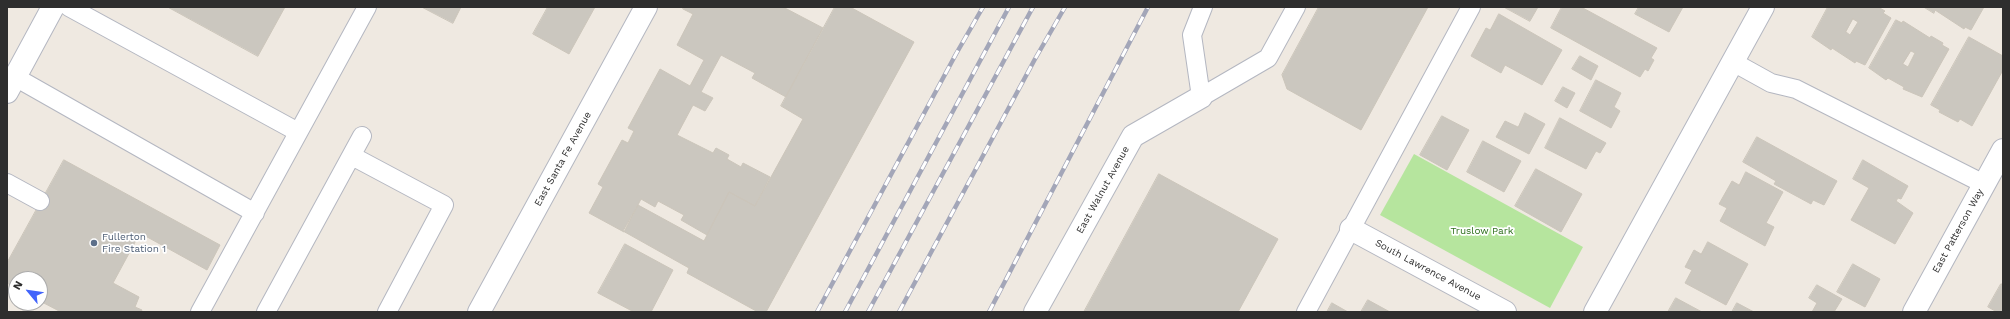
<!DOCTYPE html>
<style>
body{margin:0}
#map{position:relative;width:2010px;height:319px;overflow:hidden;background:#efe9e1;font-family:"Work Sans",sans-serif}
canvas{display:block}
.frame{position:absolute;inset:0;border:8px solid #2e2e2e;pointer-events:none}
.north{position:absolute;left:8px;top:271px;width:40px;height:40px;box-sizing:border-box;background:#fff;border:1px solid #ababab;border-radius:50%;rotate:299deg;font-size:11px;font-weight:700;line-height:16px;text-align:center;color:#2e2e2e}
.north::after{content:'';display:block;margin:auto;width:14px;height:18px;background:#4264fb;clip-path:polygon(50% 0,100% 100%,50% 72%,0 100%)}
</style>
<div id="map">
<canvas width="2010" height="319"></canvas>
<div class="frame"></div>
<div class="north">N</div>
</div>
<script>
const g = document.querySelector('canvas').getContext('2d');
g.lineJoin = 'round';
function paint(path, color) { g.fillStyle = color; g.fill(path, 'evenodd'); }
function trace(path, color, width, dash) { g.strokeStyle = color; g.lineWidth = width; g.lineCap = dash ? 'butt' : 'round'; g.setLineDash(dash || []); g.stroke(path); }
function label(font, color, halo, rows, align = 'center') {
  g.font = font + ' "Work Sans",sans-serif'; g.lineWidth = 3.5; g.setLineDash([]); g.textBaseline = 'middle'; g.strokeStyle = halo; g.fillStyle = color; for (const [text, x, y, turn = 0] of rows) {
    g.save(); g.translate(x, y); g.rotate((+turn || 0) * Math.PI / 180); g.textAlign = isNaN(turn) ? turn : align; if (halo) g.strokeText(text, 0, 0); g.fillText(text, 0, 0); g.restore();
  }
}
paint(new Path2D(`
 M1414,154L1583,247L1550,308L1380,215Z`), '#b6e59e');
const building = new Path2D(`
 M168,7H285L258,56Z
 M422,7H461L453,23Z
 M548,7H595L569,54L533,34Z
 M684,7H783L823,28L786,97L752,78L755,73L721,55L701,92L713,98L705,111L693,105L677,135L713,153L716,148L729,155L727,159L741,167L743,163L770,177L755,206L729,192L707,235L681,220L684,215L658,201L655,207L641,199L624,232L589,213L603,187L598,184L622,140L628,143L634,131L628,128L660,69L690,86L704,60L677,45L693,14L683,9Z
 M835,7H850L914,42L766,312H758L687,273L689,268L623,231L638,205L704,241L729,192L755,206L803,119L781,106Z
 M1319,7H1428L1361,130L1287,89L1282,75Z
 M1504,7H1538L1530,21Z
 M1562,7H1581L1657,48L1651,58L1654,60L1648,71L1645,69L1640,77L1551,28Z
 M1639,7H1683L1669,32L1635,14Z
 M1828,7H1878L1885,11L1883,13L1891,18L1865,65L1856,61L1855,63L1832,48L1831,50L1812,37ZM1853,19L1858,22L1850,35L1846,32Z
 M1924,7H1984L1971,30L1965,27L1964,29L1935,10L1934,13Z
 M1499,14L1562,50L1542,85L1505,65L1501,73L1471,56L1486,28L1490,30Z
 M1896,20L1902,23L1903,21L1930,38L1931,36L1943,43L1942,45L1949,49L1922,97L1903,89L1904,87L1888,78L1886,80L1869,68ZM1911,51L1915,53L1908,67L1903,64Z
 M1969,37L2003,56V70L1972,126L1960,119L1958,122L1939,112L1940,110L1931,105Z
 M1580,56L1598,66L1591,80L1572,69Z
 M1596,80L1621,93L1614,107L1620,111L1611,128L1580,111Z
 M1563,87L1575,93L1567,108L1555,101Z
 M1525,113L1545,124L1529,154L1496,137L1505,121L1518,127Z
 M1442,116L1469,130L1447,170L1420,155Z
 M1560,118L1606,143L1600,153L1596,151L1586,169L1545,148Z
 M1757,137L1837,181L1824,205L1813,200L1811,204L1774,184L1776,181L1743,162Z
 M1483,141L1521,161L1504,192L1467,172Z
 M64,160L220,245L207,270L140,233L113,283L139,297L135,307L142,310L141,312H61L40,301V279H16V288L7,283V263Z
 M1863,160L1908,186L1901,199L1898,198L1896,201L1913,213L1895,244L1851,220L1869,188L1853,179Z
 M1536,169L1582,194L1561,232L1515,206Z
 M1746,172L1783,192L1766,223L1774,227L1765,246L1720,221L1727,208L1719,204L1732,181L1739,185Z
 M1159,174L1278,239L1238,312H1084Z
 M1708,242L1748,264L1726,305L1685,283L1692,270L1685,267L1694,250L1701,254Z
 M625,244L673,270L651,312H634L598,293Z
 M1853,264L1880,279L1865,307L1837,292Z
 M2001,284H2003V312H1997L1988,307Z
 M1817,285L1842,299L1834,312H1812L1817,303L1809,298Z
 M1676,298L1702,312H1668Z
 M1368,300L1390,312H1361Z
 M1332,303L1348,312H1327Z
 M1737,303L1754,312H1732Z`);
paint(building, '#cbc7bf');
trace(building, '#cbc5ba', 1);
const service = new Path2D(`
 M69,7L298,132
 M1203,7L1192,35L1201,97L1268,58L1296,7
 M1733,62L1771,83L1796,89L1984,184
 M15,77L255,213
 M352,156L444,205L387,312
 M7,183L40,201
 M200,312L367,7
 M266,312L362,136
 M1306,312L1471,7`);
const minor = new Path2D(`
 M1351,229L1505,312
 M479,312L646,7
 M1035,312L1133,136L1201,97
 M1595,312L1763,7
 M1914,312L2003,150`);
const secondary = new Path2D(`
 M7,92L53,7`);
trace(service, '#b4b7c1', 20);
trace(minor, '#b4b7c1', 24);
trace(secondary, '#b4b7c1', 24);
trace(service, '#fff', 18);
trace(minor, '#fff', 22);
trace(secondary, '#fff', 22);
const rail = new Path2D(`
 M817,312L956,54L983,7
 M845,312L1009,7
 M868,312L1033,7
 M899,312L1035,59L1065,7
 M989,312L1148,7`);
trace(rail, '#a3a6b8', 4.5);
trace(rail, '#fff', 3, [9]);
for (const [x, y, r, color] of [
 [94,243,4,"#5c6f8a"]
]) { const dot = new Path2D(); dot.arc(x, y, r, 0, 2 * Math.PI); g.fillStyle = color; g.fill(dot); trace(dot, '#fff', 1.5); }
label('10px', '#2e2e2e', '#fff', [
 ["East Santa Fe Avenue",563,159,-61],
 ["East Walnut Avenue",1103,190,-61],
 ["East Patterson Way",1958,231,-61],
 ["South Lawrence Avenue",1428,270,28]
]);
label('10px', '#2c6e1b', '#fff', [
 ["Truslow Park",1482,231]
]);
label('10px', '#4e5e75', '#fff', [
 ["Fullerton",102,237],
 ["Fire Station 1",102,249]
], 'left');
</script>
